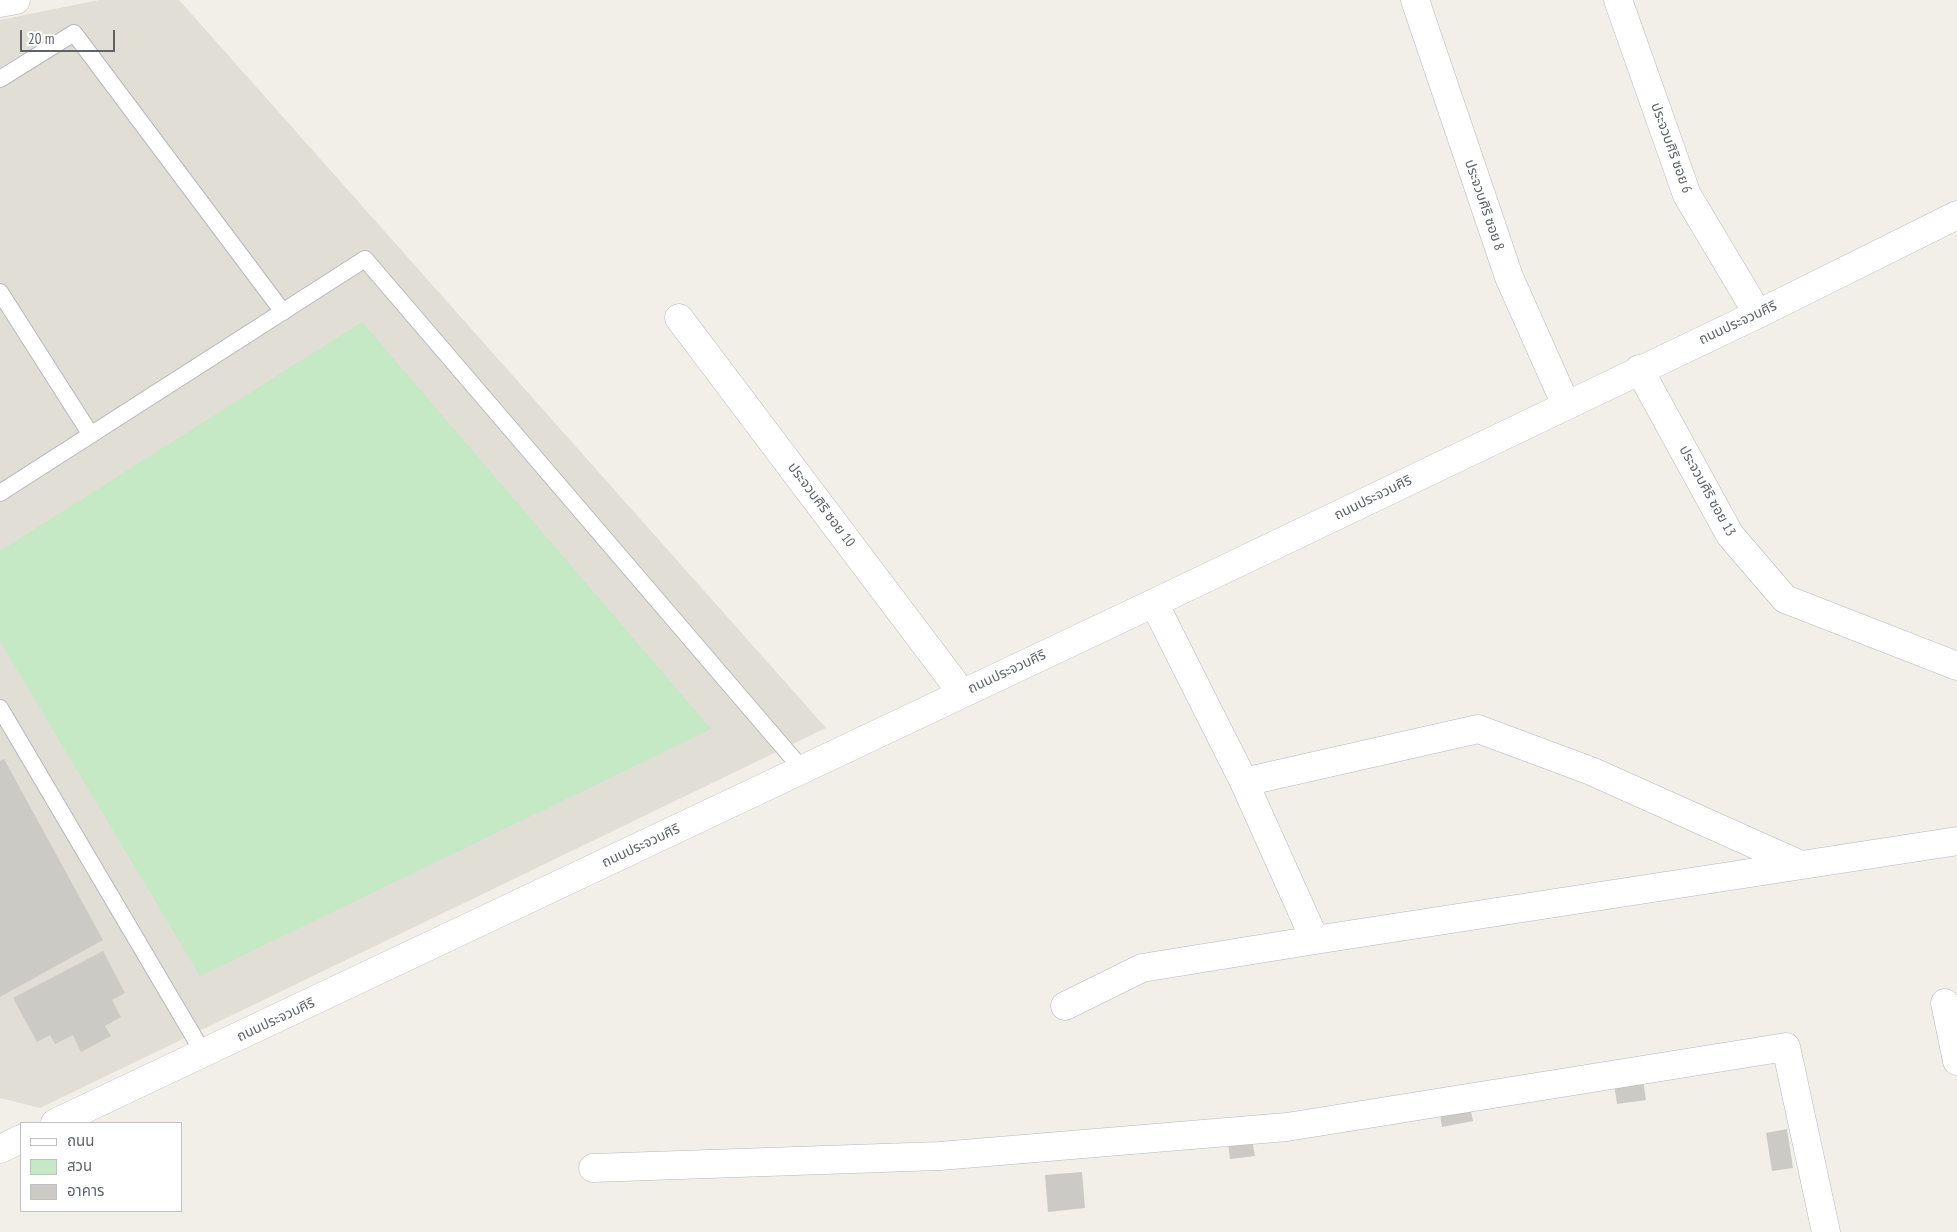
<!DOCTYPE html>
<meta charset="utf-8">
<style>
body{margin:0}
#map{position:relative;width:1957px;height:1232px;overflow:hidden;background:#f1efe8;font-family:"PT Sans Narrow","Noto Sans Thai",sans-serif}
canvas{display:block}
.legend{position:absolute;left:20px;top:1122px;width:162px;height:90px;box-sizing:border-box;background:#fff;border:1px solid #bfc1c3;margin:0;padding:6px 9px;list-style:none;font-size:15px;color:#5f6368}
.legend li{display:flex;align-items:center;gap:10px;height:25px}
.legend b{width:25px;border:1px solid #bfc1c3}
.scale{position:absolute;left:20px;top:30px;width:95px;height:22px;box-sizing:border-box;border:2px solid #5f6368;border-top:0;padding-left:6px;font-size:15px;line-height:18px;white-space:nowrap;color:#5f6368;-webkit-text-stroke:4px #fff;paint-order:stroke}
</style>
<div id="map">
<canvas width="1957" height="1232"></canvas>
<ul class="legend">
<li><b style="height:6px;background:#fff"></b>ถนน</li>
<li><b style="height:14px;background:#c5e8c5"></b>สวน</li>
<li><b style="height:14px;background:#cccac5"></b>อาคาร</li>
</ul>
<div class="scale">20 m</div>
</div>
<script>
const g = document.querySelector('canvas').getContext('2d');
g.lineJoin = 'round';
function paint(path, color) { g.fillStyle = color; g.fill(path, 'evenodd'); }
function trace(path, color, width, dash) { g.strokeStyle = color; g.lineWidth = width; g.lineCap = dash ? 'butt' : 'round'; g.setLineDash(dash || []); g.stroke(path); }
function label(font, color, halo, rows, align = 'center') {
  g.font = font + ' "PT Sans Narrow","Noto Sans Thai",sans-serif'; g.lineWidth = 4; g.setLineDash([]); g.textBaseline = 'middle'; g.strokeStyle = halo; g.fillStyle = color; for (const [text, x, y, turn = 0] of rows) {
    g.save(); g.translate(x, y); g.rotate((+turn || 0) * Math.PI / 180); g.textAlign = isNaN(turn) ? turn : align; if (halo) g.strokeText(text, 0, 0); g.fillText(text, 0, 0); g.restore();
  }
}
paint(new Path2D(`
 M99,0H179L826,728L40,1108L0,1098V20Z`), '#e1ded6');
paint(new Path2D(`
 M362,322L711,729L200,976L0,641V551Z`), '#c5e8c5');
paint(new Path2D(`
 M4,759L103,940L0,997V761Z
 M103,951L125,993L112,1000L121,1017L105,1026L111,1036L81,1052L73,1035L55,1044L50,1035L37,1042L13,998Z
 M1643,1080L1646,1100L1617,1104L1614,1084Z
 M1470,1107L1473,1121L1442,1127L1440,1114Z
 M1787,1129L1793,1168L1772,1171L1766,1133Z
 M1252,1139L1255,1156L1230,1159L1228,1142Z
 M1082,1172L1085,1208L1048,1212L1045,1175Z`), '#cccac5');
const lane = new Path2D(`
 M0,79L74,33L283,312
 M0,292L91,435
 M0,493L365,259L802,769
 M0,708L204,1054`);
const street = new Path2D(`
 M1415,0L1509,277L1566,405
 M1618,0L1687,195L1758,314
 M0,3L16,0
 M679,318L962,693
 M1639,369L1730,535L1785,599L1957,666
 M1154,603L1244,782L1315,940L1957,841
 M1244,782L1478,729L1591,771L1801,865
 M1945,1003L1957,1061
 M1065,1006L1142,968L1315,940
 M593,1168L940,1156L1287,1127L1786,1047L1826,1232`);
const secondary = new Path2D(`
 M55,1123L1154,603L1758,314L1957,215
 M0,1149L21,1139`);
trace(lane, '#b5b8bc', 18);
trace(street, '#b5b8bc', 29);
trace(secondary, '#b6babf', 29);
trace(lane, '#fff', 16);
trace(street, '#fff', 28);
trace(secondary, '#fff', 28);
label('14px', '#5f6368', '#fff', [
 ["ประจวบศิริ ซอย 6",1671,148,70],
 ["ประจวบศิริ ซอย 8",1484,205,71],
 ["ถนนประจวบศิริ",1738,323,-25],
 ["ประจวบศิริ ซอย 13",1707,491,61],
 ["ถนนประจวบศิริ",1373,498,-26],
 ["ประจวบศิริ ซอย 10",821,505,53],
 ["ถนนประจวบศิริ",1007,672,-25],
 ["ถนนประจวบศิริ",641,846,-25],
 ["ถนนประจวบศิริ",276,1020,-25]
]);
</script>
